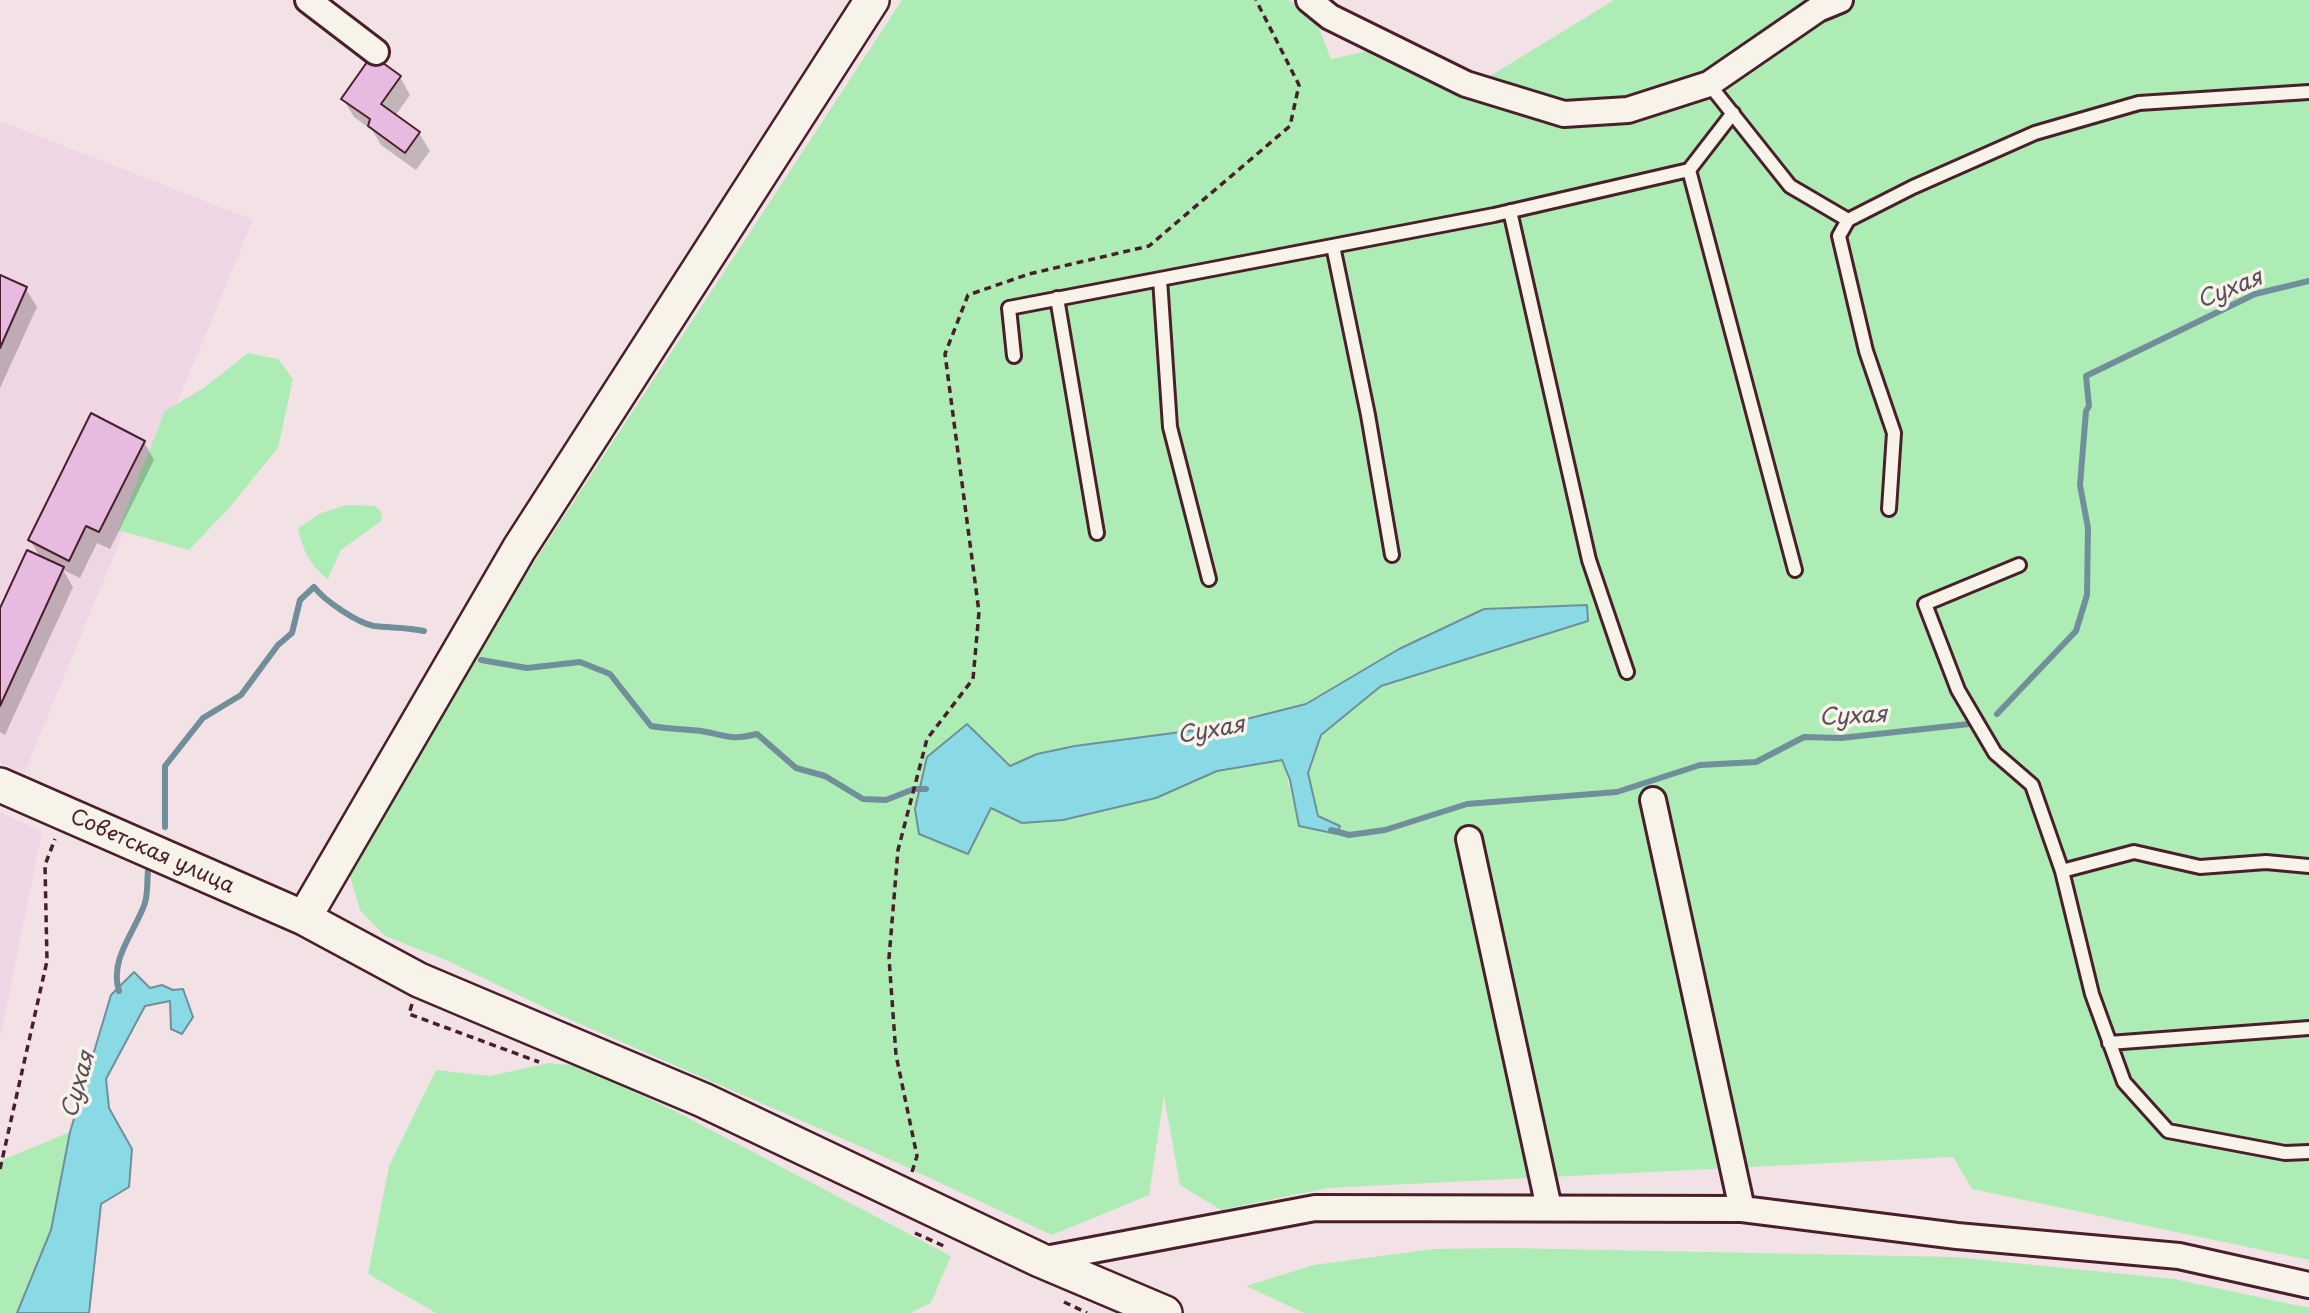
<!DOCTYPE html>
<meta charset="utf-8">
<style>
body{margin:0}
canvas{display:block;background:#f2e2e6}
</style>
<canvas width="2309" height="1313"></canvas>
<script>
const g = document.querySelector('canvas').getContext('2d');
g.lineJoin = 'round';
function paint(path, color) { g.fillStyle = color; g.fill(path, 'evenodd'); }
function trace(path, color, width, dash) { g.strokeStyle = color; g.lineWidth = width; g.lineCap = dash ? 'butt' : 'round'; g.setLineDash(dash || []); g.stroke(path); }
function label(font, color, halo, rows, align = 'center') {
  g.font = font + ' "Playpen Sans",sans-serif'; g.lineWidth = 7; g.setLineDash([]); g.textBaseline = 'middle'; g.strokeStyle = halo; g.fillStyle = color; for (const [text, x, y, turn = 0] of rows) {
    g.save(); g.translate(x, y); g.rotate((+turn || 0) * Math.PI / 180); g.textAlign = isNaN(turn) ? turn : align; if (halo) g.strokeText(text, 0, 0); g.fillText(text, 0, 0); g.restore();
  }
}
paint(new Path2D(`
 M0,121L253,220L24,773L0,763Z
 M0,812L42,832L0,1039Z`), '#efd6e4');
paint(new Path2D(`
 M902,0H1289L1317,23L1331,59L1382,48L1464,92L1614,0H2309V1260L1972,1189L1953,1157L1328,1188L1221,1210L1180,1185L1164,1096L1149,1195L1052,1235L889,1159L562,1016L446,960L385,936L360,910L350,876L468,663ZM1587,605L1588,621L1381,686L1321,735L1308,773L1318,816L1340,826H1299L1283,760L1217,771L1156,798L1063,820L1022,823L991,808L915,809L927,757L967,725L1010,766L1037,754L1075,746L1211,728L1306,704L1399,649L1483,609Z
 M248,353L278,359L293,379L278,448L229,508L189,550L118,530L165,411L205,387Z
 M347,505L375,506L382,513L381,521L341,550L328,579C310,566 302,549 298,528L321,513Z
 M549,1063L580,1066L675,1111L951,1256L931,1303L910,1313H436L368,1274L389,1166L436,1070L490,1076Z
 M70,1132L51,1230L17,1313H0V1161Z
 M1508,1248L1955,1257L2174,1279L2309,1308V1313H1304L1246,1286L1314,1265L1433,1249Z`), '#adedb5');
const water = new Path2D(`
 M1587,605L1588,621L1381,686L1321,735L1308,773L1318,816L1340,826L1337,834L1299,826L1290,780L1282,760L1217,771L1156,798L1063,820L1022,823L991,808L968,854L919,834L915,809L927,757L967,724L1010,766L1037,754L1075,746L1211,728L1306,704L1399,649L1484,609Z
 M134,972L150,988L162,985L173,990L183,989L193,1017L182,1034L171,1029L170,1001L145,1006L106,1079L109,1108L132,1149L129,1187L101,1204L89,1313H17L51,1230L70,1132L111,995Z`);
paint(water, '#8adae5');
trace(water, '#708f9b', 2);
paint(new Path2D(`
 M400,77L410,95L395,116L419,133L430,151L416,170L381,145L372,130L354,117L343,99Z
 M0,277L26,289L37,307L0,388Z
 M144,442L154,460L110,549L97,543L80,578L63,570L73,587L5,735L0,732V612L41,558L30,540Z`), '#0003');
trace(new Path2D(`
 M481,660L527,668L580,662L610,674L651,726C668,729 684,729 701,731C727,735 729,741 757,734L796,768L825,776L863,799L886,800L914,789H926
 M1997,714L2076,631L2087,595L2088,528L2080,485L2086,411L2089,406L2086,376L2255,294L2309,281
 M165,827V766L203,718L241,695L278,645L292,633L300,600L314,587C324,600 357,623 374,626C391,628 407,627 424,631
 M1331,830L1349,835L1385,830L1467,804L1617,792L1700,765L1756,762L1804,737L1841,738L1969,724
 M119,991C109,959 135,932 145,903C148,893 147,880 148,870`), '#708f9b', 6);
const building = new Path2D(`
 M372,55L401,76L381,104L420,132L405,153L368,126L370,119L341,99Z
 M0,275L27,287L0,348Z
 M91,413L145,441L99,532L86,526L69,561L28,540Z
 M27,550L64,567L0,706V608Z`);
paint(building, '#e7bbe0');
trace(building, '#4a1f2b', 2);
const lane = new Path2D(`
 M1709,84L1790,186L1848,220L1913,187L2035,133L2139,103L2309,92
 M1733,113L1689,170L1795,570
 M1510,211L1589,560L1627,672
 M1848,220L1839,236L1866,351L1894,433L1889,509
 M1333,246L1368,415L1392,555
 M1160,279L1170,427L1209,579
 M1057,298L1097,533
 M1014,356L1009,308L1494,215L1689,170
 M2019,565L1925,604L1958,690L1995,753L2032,785L2062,871L2092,994L2124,1082L2168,1131L2285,1153L2309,1152
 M2062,871L2134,852L2200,867L2266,862L2309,866
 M2109,1043L2309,1028`);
const street = new Path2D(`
 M308,0L376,52
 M1309,0L1330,17L1466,84L1564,114L1628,110L1709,84L1818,9L1840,0
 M1653,800L1742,1209
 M1469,839L1549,1208
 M1040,1260L1315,1208L1742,1209L1957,1236L2179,1256L2309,1285`);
const secondary = new Path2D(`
 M0,785L304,918L419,980L703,1100L1040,1260L1165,1313
 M304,918L519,549L872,0`);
trace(lane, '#4a1f2b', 18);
trace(street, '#4a1f2b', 30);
trace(secondary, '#4a1f2b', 38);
trace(new Path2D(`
 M412,1004L409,1014L539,1062
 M0,1169L47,961L45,865L55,839
 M912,1172L917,1156L896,1055L889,958L898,850L927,739L973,679L979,612L945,354L968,295L1029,274L1149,246L1290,126L1299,85L1256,0
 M915,1233L946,1247
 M1064,1302L1087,1313`), '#4a1f2b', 3.5, [7, 5]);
trace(lane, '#f7f3e8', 12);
trace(street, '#f7f3e8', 24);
trace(secondary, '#f7f3e8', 33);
label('21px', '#4a1f2b', '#f7f3e8', [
 ["Советская улица",152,852,24]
]);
label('italic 23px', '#5a4e5a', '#f7f3e8', [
 ["Сухая",2230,290,-22],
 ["Сухая",1853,717,-3],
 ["Сухая",1211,731,-10],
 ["Сухая",79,1085,-74]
]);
</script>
